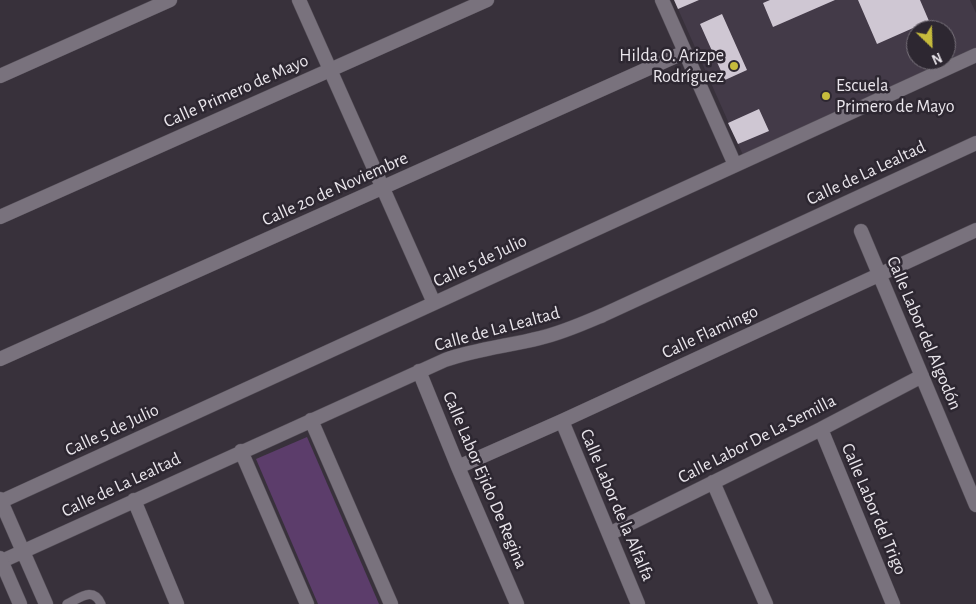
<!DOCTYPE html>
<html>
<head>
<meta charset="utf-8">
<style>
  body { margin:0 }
  #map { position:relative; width:976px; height:604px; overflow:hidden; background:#38313b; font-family:"Alegreya Sans",sans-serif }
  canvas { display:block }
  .north { position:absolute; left:906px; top:20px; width:50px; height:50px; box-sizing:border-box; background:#2d2731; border:1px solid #79737c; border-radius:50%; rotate:156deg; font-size:14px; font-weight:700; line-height:20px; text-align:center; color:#eae6ec }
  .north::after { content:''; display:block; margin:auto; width:18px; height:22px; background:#c6bb3c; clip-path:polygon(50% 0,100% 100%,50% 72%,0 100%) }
</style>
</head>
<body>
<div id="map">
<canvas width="976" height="604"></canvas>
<div class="north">N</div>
</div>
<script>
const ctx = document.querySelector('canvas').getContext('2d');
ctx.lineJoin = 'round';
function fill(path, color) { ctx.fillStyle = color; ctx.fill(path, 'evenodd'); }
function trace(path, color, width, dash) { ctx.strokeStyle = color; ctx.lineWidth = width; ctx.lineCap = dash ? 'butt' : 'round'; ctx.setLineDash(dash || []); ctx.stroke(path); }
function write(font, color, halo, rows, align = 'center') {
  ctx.font = font + ' "Alegreya Sans",sans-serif'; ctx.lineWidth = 5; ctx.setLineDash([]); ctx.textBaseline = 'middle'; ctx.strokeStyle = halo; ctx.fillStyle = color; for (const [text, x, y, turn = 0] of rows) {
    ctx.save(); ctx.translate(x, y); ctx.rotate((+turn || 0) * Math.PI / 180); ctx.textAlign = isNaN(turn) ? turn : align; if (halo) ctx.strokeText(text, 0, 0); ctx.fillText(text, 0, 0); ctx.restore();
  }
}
fill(new Path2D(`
  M674,0h296l6,13v37l-233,105zM916,30h30v30h-30z`), '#433a48');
fill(new Path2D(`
  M307,437l72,167h-61l-62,-145z`), '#5c3d6b');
fill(new Path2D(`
  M674,0h25l-21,9z
  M770,0h65l-62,27 -10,-24z
  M858,0h62l9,21 -52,23z
  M722,14l25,56 -22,10 -25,-56z
  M759,109l10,22 -31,13 -10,-21z`), '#cfc7d3');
const service = new Path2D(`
  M67,604c13,-6 26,-18 34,0`);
const minor = new Path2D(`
  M299,0l135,303
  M662,0l73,165
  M0,76l170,-76
  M0,217l487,-217
  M861,231l115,274
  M0,359l685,-307
  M419,371l39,96 59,137
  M311,420l80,184
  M562,421l76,183
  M821,429l72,175
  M241,451l66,153
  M458,467l104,-46 414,-191
  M713,482l53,122
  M0,499l46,105
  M134,500l43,104
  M0,502l976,-447
  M609,534l212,-105 101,-53
  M0,562l445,-202c31,-11 63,-14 95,-22 22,-5 42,-14 63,-23l373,-172`);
const tertiary = new Path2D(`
  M0,558l20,46`);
trace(service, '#544e57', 10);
trace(minor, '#544e57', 15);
trace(tertiary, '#544e57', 15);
trace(service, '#79727d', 9);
trace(minor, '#79727d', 14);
trace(tertiary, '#79727d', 14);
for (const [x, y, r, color] of [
  [734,66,5,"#c6bb3c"],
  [826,96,5,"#c6bb3c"]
]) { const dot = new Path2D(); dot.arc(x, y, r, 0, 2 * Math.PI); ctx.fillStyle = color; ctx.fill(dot); trace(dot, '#2d2731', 2); }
write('18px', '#eae6ec', '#2d2731', [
  ["Hilda O. Arizpe",724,56],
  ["Rodríguez",724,77],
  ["Escuela",836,86,"left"],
  ["Primero de Mayo",836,107,"left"]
], 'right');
write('18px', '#eae6ec', '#2d2731', [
  ["Calle Primero de Mayo",236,91,-24],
  ["Calle de La Lealtad",866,173,-25],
  ["Calle 20 de Noviembre",335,189,-24],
  ["Calle 5 de Julio",480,261,-25],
  ["Calle de La Lealtad",497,329,-15],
  ["Calle Flamingo",710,332,-25],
  ["Calle Labor del Algodón",924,333,67],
  ["Calle 5 de Julio",112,430,-25],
  ["Calle Labor De La Semilla",757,439,-27],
  ["Calle Labor Ejido De Regina",485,480,67],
  ["Calle de La Lealtad",121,485,-25],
  ["Calle Labor de la Alfalfa",617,505,67],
  ["Calle Labor del Trigo",874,509,67]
]);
</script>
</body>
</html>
